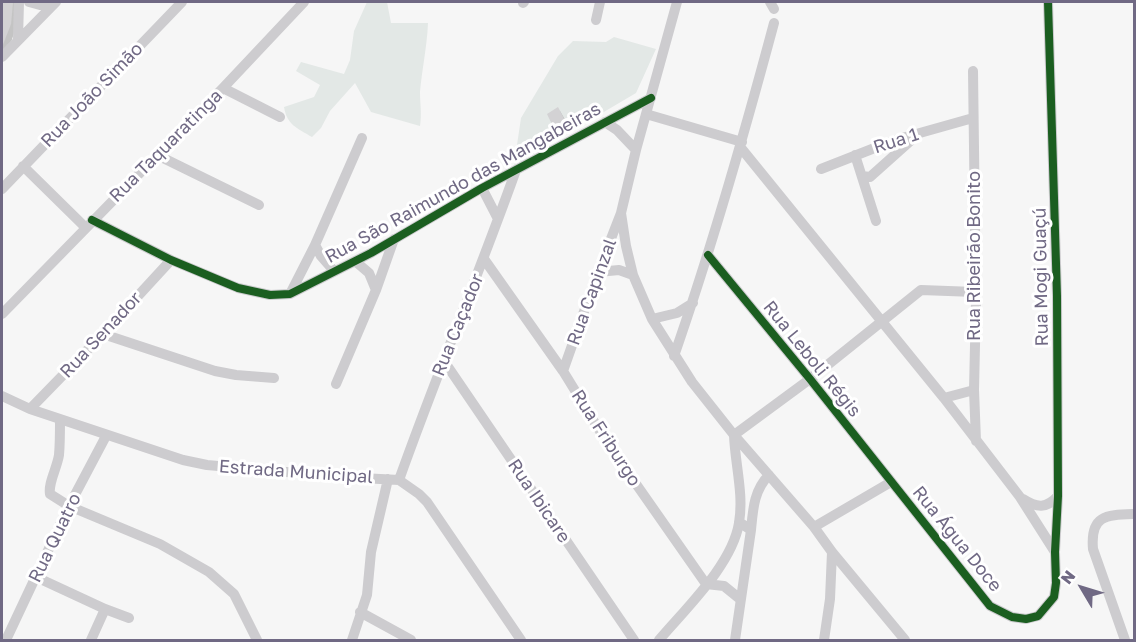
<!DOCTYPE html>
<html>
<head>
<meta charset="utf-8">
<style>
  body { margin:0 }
  #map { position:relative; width:1136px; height:642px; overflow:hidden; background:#f6f6f6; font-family:"Golos Text",sans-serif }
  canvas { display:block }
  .frame { position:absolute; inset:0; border:3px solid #706984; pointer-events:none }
  .north { position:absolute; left:1052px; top:558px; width:60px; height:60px; -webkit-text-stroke:4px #fff; paint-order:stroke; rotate:308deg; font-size:16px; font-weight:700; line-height:24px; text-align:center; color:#706984 }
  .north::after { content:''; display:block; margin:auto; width:21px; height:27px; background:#706984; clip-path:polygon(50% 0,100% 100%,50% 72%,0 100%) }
</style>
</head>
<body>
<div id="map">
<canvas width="1136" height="642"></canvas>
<div class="frame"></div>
<div class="north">N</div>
</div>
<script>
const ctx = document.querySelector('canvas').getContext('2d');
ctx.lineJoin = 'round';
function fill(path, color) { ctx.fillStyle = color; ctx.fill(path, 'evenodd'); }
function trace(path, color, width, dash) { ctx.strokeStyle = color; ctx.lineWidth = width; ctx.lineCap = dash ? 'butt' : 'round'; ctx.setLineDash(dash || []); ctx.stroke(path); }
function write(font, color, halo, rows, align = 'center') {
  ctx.font = font + ' "Golos Text",sans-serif'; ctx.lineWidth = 6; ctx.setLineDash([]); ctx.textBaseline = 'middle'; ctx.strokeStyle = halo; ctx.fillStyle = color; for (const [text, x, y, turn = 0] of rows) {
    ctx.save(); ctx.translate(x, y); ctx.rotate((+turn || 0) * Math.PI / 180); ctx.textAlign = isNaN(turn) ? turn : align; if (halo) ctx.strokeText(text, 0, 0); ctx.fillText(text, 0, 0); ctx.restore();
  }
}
fill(new Path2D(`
  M367,2h20l4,21h37c-1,24 -6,46 -8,69 0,12 2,22 0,34l-49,-14 -16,-29 -25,28 -9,17 -9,9c-15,-9 -25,-12 -28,-30l30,-10 6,-12 -24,-14 5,-9 43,12 6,-14 4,-29z
  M614,37l42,12 -20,44 -122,72 7,-47 37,-62 15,-15 33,1z`), '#e3e8e6');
fill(new Path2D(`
  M2,2h16l-3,28 -6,19 -7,9z
  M560,111l11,19 -10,6 -2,-2z`), '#0003');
fill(new Path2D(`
  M2,2h11l-2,22 -9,23z
  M558,107l11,21 -12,7 -10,-21z`), '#d3d2d4');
trace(new Path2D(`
  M29,2l11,3 14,-2
  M677,2l-41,148 -15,63 5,33 7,29 19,44 40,63 42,53 80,92 18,25 73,88
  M770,2l4,7
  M523,3l1,-1
  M596,20l4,-18
  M18,39l1,-37
  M2,57l54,-55
  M973,71l3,230 -2,89 2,51
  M223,88l57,29
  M646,114l96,28
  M605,122l12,8 19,20
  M741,148l203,250 76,99 35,55
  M157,155l102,50
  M855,155l21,66
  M23,166l62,61
  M821,169l74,-29 78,-22
  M862,176l8,1 47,-42
  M482,188l16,31
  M2,189l180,-187
  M92,220l79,40 67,28 32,7 20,-1 81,-41 111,-65 169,-90
  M315,245l6,11 13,15
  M708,255l102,124 180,227 22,11 14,2 12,-3 16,-19 2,-14 -1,-31 3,-56 -1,-200 -9,-294
  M484,259l79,112 43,70 100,143
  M355,261l14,12 7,17
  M598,272l21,-2 14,5
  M290,294l25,-49 47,-107
  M2,314l221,-226 81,-86
  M652,319l25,-6 16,-10
  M103,334l112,37 21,4 38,3
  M674,356c38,-109 70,-221 100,-333
  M444,361l190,279
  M563,371l35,-99 23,-59
  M336,384l40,-94 18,-51
  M2,396l28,13 153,51 24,5 136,12 56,3 20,14 8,8 94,138
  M944,398l30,-8
  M30,409l73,-75 68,-74
  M60,420c0,11 0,24 -1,35 -2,13 -11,28 -9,39l19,12 91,38 49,28 25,22 23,46
  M734,435l76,-56 111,-89 54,2
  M399,480c37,-104 80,-206 117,-310
  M1023,499c14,9 23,10 35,-3
  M814,527l77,-45
  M751,530c2,-21 3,-40 18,-55
  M36,577l69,32 24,9
  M706,584l18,2 16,13
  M360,612l51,28
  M6,640l63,-134 37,-70
  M91,640l14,-31
  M352,640l15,-45 4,-43 17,-73
  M659,640c27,-32 73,-75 80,-117 5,-29 -4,-59 -5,-88
  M735,640l16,-110 -12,-8
  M824,640l6,-41 2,-47
  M1125,640l-32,-91c-3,-34 13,-34 41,-35`), '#cdcccf', 10);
trace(new Path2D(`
  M92,220l79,40 67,28 32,7 20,-1 81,-41 111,-65 169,-90
  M708,255l102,124 180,227 22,11 14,2 12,-3 16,-19 2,-14 -1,-31 3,-56 -1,-200 -9,-294`), '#1b5e20', 8);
write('18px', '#706984', '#fff', [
  ["Rua João Simão",92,95,-46],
  ["Rua 1",896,141,-18],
  ["Rua Taquaratinga",166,146,-45],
  ["Rua São Raimundo das Mangabeiras",463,183,-29],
  ["Rua Ribeirão Bonito",974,256,-90],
  ["Rua Mogi Guaçú",1041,277,-91],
  ["Rua Capinzal",592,292,-70],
  ["Rua Caçador",458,325,-68],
  ["Rua Senador",101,335,-47],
  ["Rua Leboli Régis",812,359,51],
  ["Rua Friburgo",606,438,57],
  ["Estrada Municipal",296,472,4],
  ["Rua Ibicare",539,501,56],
  ["Rua Quatro",55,538,-64],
  ["Rua Água Doce",957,539,51]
]);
</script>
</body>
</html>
